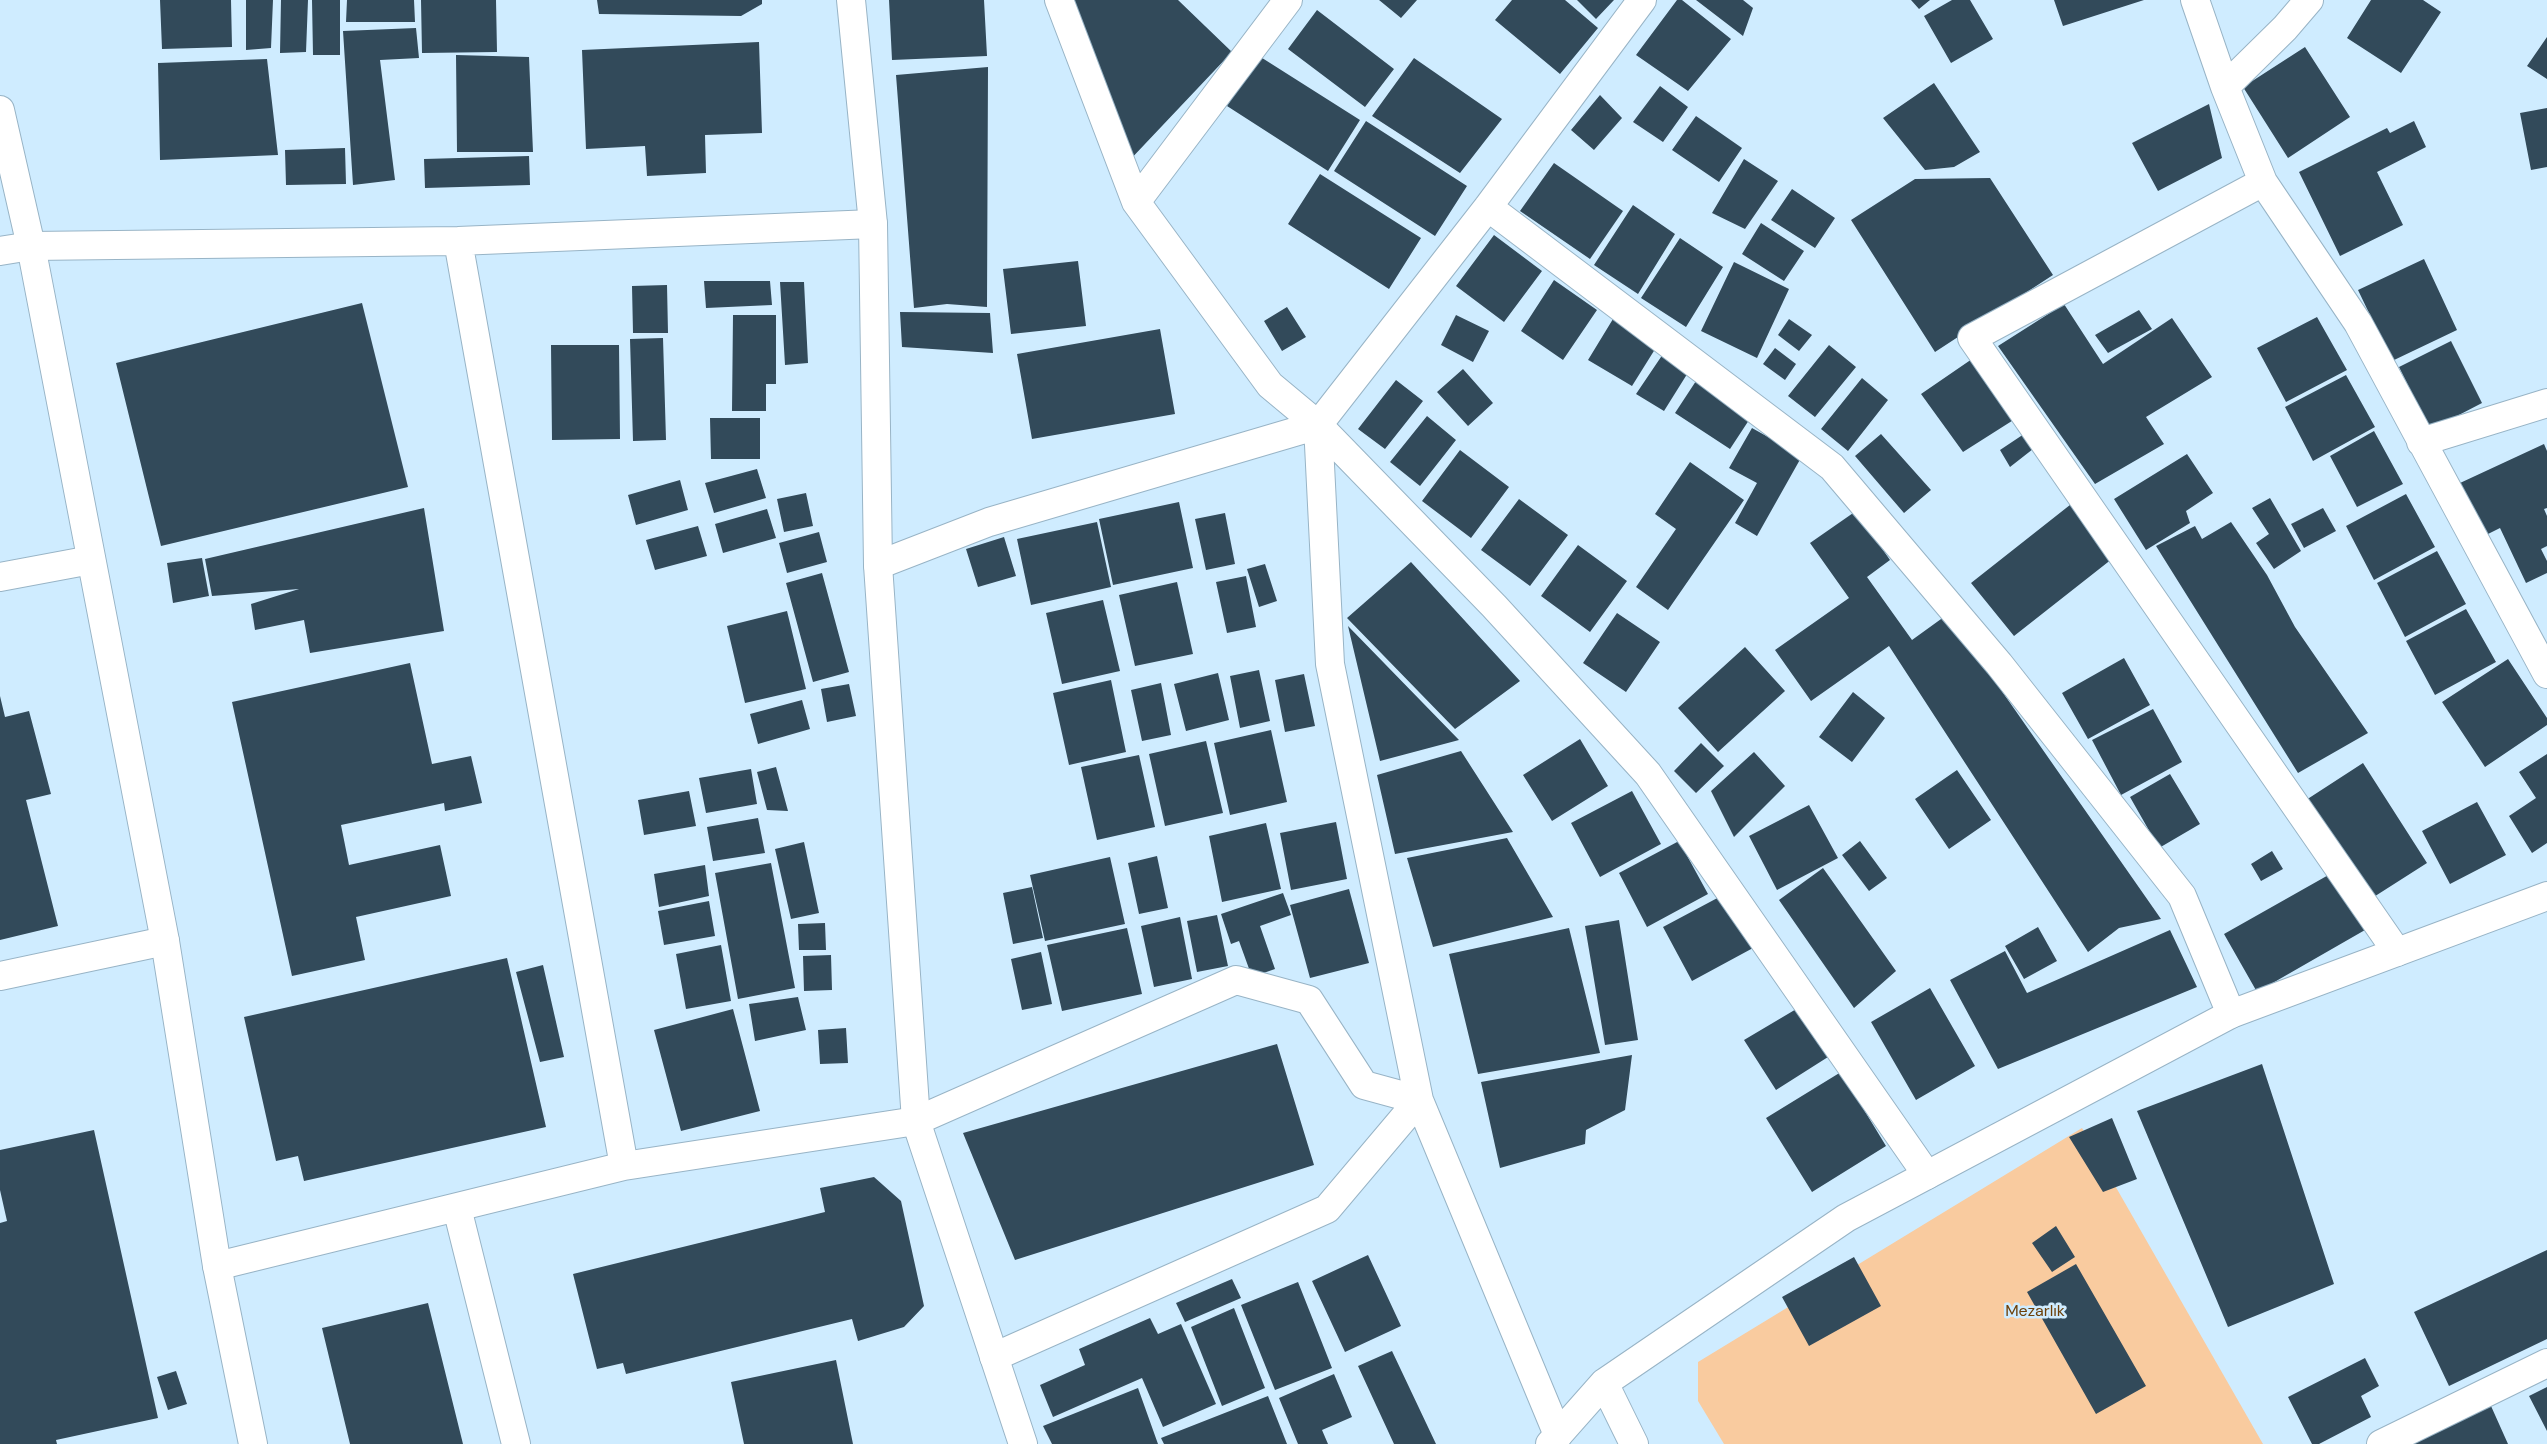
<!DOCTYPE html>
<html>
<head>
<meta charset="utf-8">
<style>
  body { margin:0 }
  canvas { display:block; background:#cfecff }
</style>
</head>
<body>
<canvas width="2547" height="1444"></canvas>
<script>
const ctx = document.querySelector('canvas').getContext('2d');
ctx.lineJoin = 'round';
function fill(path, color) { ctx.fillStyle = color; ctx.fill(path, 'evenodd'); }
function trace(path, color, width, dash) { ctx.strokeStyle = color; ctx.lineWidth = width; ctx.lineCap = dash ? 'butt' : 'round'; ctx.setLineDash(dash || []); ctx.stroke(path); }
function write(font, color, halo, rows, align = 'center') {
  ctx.font = font + ' "DM Sans",sans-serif'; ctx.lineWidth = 5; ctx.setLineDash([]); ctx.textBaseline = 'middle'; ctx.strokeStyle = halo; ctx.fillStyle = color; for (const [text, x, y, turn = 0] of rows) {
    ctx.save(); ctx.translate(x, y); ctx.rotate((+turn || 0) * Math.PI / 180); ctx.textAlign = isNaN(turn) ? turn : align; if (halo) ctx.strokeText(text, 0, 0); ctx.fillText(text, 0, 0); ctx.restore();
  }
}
fill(new Path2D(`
  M2082,1128l181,316h-539l-26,-43v-39z`), '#f9cb9f');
fill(new Path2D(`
  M160,0h71l1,47 -70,2z
  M246,0h27l-2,48 -25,2z
  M281,0h27l-2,52 -26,1z
  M312,0h28v55h-27z
  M347,0h67l1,22h-69z
  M421,0h75l1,52 -75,1z
  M597,0h165v4l-21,12 -142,-2z
  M889,0h95l3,56 -95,4z
  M1072,0h106l54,52 -105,111z
  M1379,0h38l-16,18z
  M1512,0h53l33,28 -38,46 -65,-54z
  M1577,0h37l-18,19z
  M1677,0h5l49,39 -43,52 -52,-36z
  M1696,0h47l10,8 -10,28z
  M1911,0h19l-11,9z
  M1952,0h18l23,39 -42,24 -27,-47z
  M2054,0h90l-81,26z
  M2371,0h52l18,12 -40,61 -54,-35z
  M1317,10l77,59 -29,38 -77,-58z
  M416,28l3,30 -39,2 15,120 -42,5 -10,-154z
  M2547,37v42l-20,-13z
  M759,42l3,91 -57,2 1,38 -59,3 -2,-30 -59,3 -4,-99z
  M2305,47l45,70 -62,41 -45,-71z
  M456,55l73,2 4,95h-76z
  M1259,56l101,64 -32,51 -101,-65z
  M1414,58l88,61 -42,54 -88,-57z
  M267,59l11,96 -118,5 -2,-97z
  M988,67l-1,240 -40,-3 -33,4 -18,-233z
  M1934,83l46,69 -26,15 -29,3 -42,-52z
  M1660,86l28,21 -25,35 -30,-20z
  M1600,95l22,23 -28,32 -23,-20z
  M2209,104l13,54 -64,33 -26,-48z
  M2547,108v59l-16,3 -11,-57z
  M1696,116l46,32 -23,34 -47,-32z
  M1366,121l101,65 -32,50 -101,-65z
  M2414,121l12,26 -49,25 26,53 -63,31 -41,-84 88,-44 3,5z
  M345,148l1,36 -60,1 -1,-35z
  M529,156l1,29 -105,3 -1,-29z
  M1744,159l34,22 -33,48 -33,-16z
  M1554,163l69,48 -33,48 -70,-48z
  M1320,174l101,64 -32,51 -101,-65z
  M1990,178l63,97 -118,77 -84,-132 64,-41z
  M1792,189l43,29 -20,30 -44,-28z
  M1633,205l42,29 -37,60 -44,-29z
  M1761,223l43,28 -20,30 -42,-27z
  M1494,235l48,36 -38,51 -48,-36z
  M1680,238l43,29 -37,60 -45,-29z
  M2424,259l33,71 -65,31 -34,-71z
  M1078,261l8,65 -75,8 -8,-65z
  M1734,262l55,27 -32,69 -56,-27z
  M1554,280l43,30 -34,50 -42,-29z
  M704,281h66l2,24 -66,3z
  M780,282h24l4,81 -23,2z
  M667,285l1,48h-35l-1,-47z
  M362,303l46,184 -247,59 -45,-183z
  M2064,304l39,60 69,-46 40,59 -66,40 18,27 -69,40 -97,-138z
  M1287,307l19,30 -24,14 -18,-30z
  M2139,310l13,19 -44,24 -13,-18z
  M900,312l90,1 3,40 -91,-6z
  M733,315h43v69h-10v27h-34z
  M1456,315l33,16 -16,31 -32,-17z
  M2317,317l30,53 -61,32 -29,-54z
  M1613,319l44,27 -25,40 -44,-26z
  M1789,319l23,16 -13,16 -21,-16z
  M1160,329l15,85 -143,25 -15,-85z
  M663,338l3,102 -33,1 -3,-102z
  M2451,341l31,62 -52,27 -31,-63z
  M551,345h68l1,94 -68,1z
  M1829,345l27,22 -41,50 -27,-21z
  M1775,348l21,16 -11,16 -22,-16z
  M1663,354l26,17 -25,40 -28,-17z
  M1972,359l43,60 -52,33 -42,-58z
  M1463,369l30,34 -25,23 -31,-34z
  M2346,375l29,52 -62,34 -28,-54z
  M1862,378l26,22 -40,51 -27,-22z
  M1396,380l27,21 -38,48 -27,-20z
  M1696,381l55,36 -21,32 -55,-36z
  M1427,416l29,24 -36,46 -30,-24z
  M710,418h50v41h-49z
  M1752,428l50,28 -45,80 -22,-13 22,-40 -28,-15z
  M2374,431l29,53 -46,23 -27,-51z
  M1881,434l50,56 -27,23 -49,-57z
  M2024,434l9,15 -23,18 -10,-17z
  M2544,444l3,7v57l-3,1 3,7v30l-6,3 6,12v12l-21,10 -26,-55 -16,8 -24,-53z
  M1460,450l49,37 -38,51 -49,-37z
  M2187,454l26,39 -27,18 4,12 -44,27 -32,-51z
  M1690,462l54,38 -76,110 -32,-23 40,-58 -21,-15z
  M757,469l9,29 -52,15 -9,-30z
  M680,480l8,30 -52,15 -8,-30z
  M806,493l7,33 -29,6 -7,-33z
  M2406,494l29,53 -61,33 -28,-54z
  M2270,498l31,53 -27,18 -18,-26 13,-9 -17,-26z
  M1519,499l49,36 -38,51 -49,-36z
  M2075,501l42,54 -103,81 -43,-53z
  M1179,502l14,66 -80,17 -14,-66z
  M424,508l20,123 -134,22 -6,-33 -49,10 -4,-26 48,-15 -87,7 -7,-37z
  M2323,508l13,23 -32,17 -13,-24z
  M767,509l9,29 -53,15 -8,-29z
  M1856,511l34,49 -23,17 45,63 36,-26 213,305 -42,9 -31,24 -199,-306 -78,55 -36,-51 74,-52 -39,-55z
  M1225,513l10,51 -29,6 -11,-51z
  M1097,522l14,65 -80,18 -14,-66z
  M2231,522l36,53 28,52 73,106 -70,40 -142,-227 39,-20 7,13z
  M698,526l9,30 -52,14 -9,-30z
  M819,532l8,30 -40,11 -8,-30z
  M1004,537l12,39 -38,11 -12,-38z
  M1578,545l49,36 -37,51 -49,-36z
  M2437,551l29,53 -61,33 -28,-54z
  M202,558l7,38 -36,7 -6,-40z
  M1411,562l109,119 -65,48 -108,-111z
  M1265,564l12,37 -18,6 -12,-38z
  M822,573l27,99 -36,10 -27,-99z
  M1246,576l10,51 -29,6 -11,-51z
  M1177,582l16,72 -58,12 -16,-71z
  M1103,600l17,71 -58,13 -16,-71z
  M2466,609l30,53 -61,33 -29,-54z
  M787,611l19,78 -61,14 -18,-77z
  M1617,613l43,29 -34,50 -43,-29z
  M1348,626l111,114 -79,21z
  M1745,647l40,44 -67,61 -40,-44z
  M2124,658l26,47 -62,34 -26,-46z
  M2508,659l39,59v7l-62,42 -43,-65z
  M410,663l22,101 39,-8 11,47 -37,8 -1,-8 -103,22 8,40 91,-20 11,51 -95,21 9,43 -73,16 -60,-274z
  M1259,670l11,51 -30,7 -10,-52z
  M1218,673l11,47 -43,11 -12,-47z
  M1304,674l11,52 -30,6 -10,-52z
  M1111,680l15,72 -57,13 -16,-72z
  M1161,683l10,52 -29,6 -11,-51z
  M849,684l7,32 -29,6 -6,-33z
  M1853,692l32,26 -33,44 -33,-25z
  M0,696l5,21 24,-6 22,83 -25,6 32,126 -58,14z
  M802,700l8,29 -52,15 -8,-30z
  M2153,709l29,53 -61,33 -29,-55z
  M1271,730l16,72 -57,13 -16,-72z
  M1580,739l28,47 -56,35 -29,-46z
  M1206,741l17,72 -58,13 -16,-72z
  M1701,743l23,23 -28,27 -22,-22z
  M1461,751l52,81 -118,22 -18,-79z
  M1754,752l31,34 -51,51 -23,-46z
  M2547,754v89l-15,10 -23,-37 27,-18 -17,-26z
  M1139,755l16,72 -58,13 -16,-73z
  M2363,763l64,100 -58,37 -63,-100z
  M776,767l12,44 -21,-1 -10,-38z
  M751,769l6,35 -51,9 -7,-35z
  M1957,770l34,50 -42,29 -34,-50z
  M2170,774l30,50 -41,24 -29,-51z
  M689,791l7,35 -52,9 -6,-35z
  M1632,791l29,53 -61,33 -29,-54z
  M2477,802l29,53 -56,29 -28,-53z
  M1809,805l29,53 -61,32 -28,-54z
  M758,818l7,35 -52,8 -6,-34z
  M1336,822l11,57 -56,11 -11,-57z
  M1266,823l15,66 -59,13 -13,-66z
  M1507,838l46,79 -120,30 -26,-89z
  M1679,841l29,53 -61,33 -28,-54z
  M1860,841l27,37 -18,13 -27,-36z
  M804,842l15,71 -28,6 -16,-70z
  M2272,851l11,18 -22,12 -10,-17z
  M1157,856l11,52 -29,6 -11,-51z
  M1110,857l15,67 -80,17 -15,-66z
  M771,863l24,125 -57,11 -23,-126z
  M705,865l4,31 -50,11 -5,-33z
  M1823,868l73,103 -42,37 -75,-108z
  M2332,873l33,57 -108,62 -33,-58z
  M1032,887l11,51 -30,6 -10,-51z
  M1349,889l20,74 -59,15 -20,-73z
  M1283,893l8,22 -31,11 15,43 -23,8 -13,-36 -8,3 -10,-30z
  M1723,895l30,53 -61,33 -29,-54z
  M709,901l6,35 -51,9 -6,-34z
  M1217,915l11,51 -31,6 -10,-51z
  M1180,917l12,62 -38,8 -13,-61z
  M1619,920l19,120 -33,5 -20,-119z
  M825,923l1,27h-27l-1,-26z
  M2038,927l19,34 -33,18 -19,-33z
  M1127,928l15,66 -80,17 -15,-66z
  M1569,928l31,125 -122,21 -29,-120z
  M2170,930l27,57 -199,82 -48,-89 55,-29 22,42z
  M721,945l10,56 -45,8 -10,-55z
  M1041,952l11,52 -30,6 -11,-51z
  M831,955l1,35 -28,1 -1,-35z
  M507,958l39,169 -242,54 -6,-25 -22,5 -32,-144z
  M543,965l21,92 -24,5 -24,-90z
  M1930,988l45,78 -59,34 -45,-78z
  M798,997l8,33 -51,11 -6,-37z
  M1798,1008l30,49 -52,33 -32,-50z
  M733,1009l27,102 -79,20 -27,-101z
  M846,1028l2,35 -28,1 -2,-34z
  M1277,1044l37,121 -299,95 -52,-127z
  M1632,1055l-7,55 -39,20 -1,14 -85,24 -19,-86z
  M2262,1064l72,220 -106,43 -91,-216z
  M1841,1072l45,74 -74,46 -46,-74z
  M2112,1118l25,61 -34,13 -34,-55z
  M94,1130l64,288 -102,22 1,4h-57v-221l7,-2 -7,-31v-40z
  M874,1177l27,24 23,105 -20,21 -46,14 -6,-22 -226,55 -3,-11 -26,6 -24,-95 252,-62 -5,-24z
  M2056,1226l19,31 -23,15 -20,-29z
  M2547,1250v89l-98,47 -35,-74z
  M1368,1255l33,71 -56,26 -33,-71z
  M1854,1257l27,49 -72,40 -27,-49z
  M2076,1264l70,122 -50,28 -69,-122z
  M1232,1279l9,19 -56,24 -9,-19z
  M1298,1282l34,86 -57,22 -34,-85z
  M428,1303l35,141h-113l-28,-116z
  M1234,1308l31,80 -43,18 -31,-79z
  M1150,1318l8,16 23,-10 35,80 -53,23 -21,-49 -89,39 -13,-32 45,-20 -6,-16z
  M1392,1351l44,93h-42l-36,-78z
  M2365,1358l14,28 -18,10 10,21 -52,27h-7l-24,-47z
  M836,1360l17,84h-109l-13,-62z
  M176,1371l11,33 -19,6 -11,-33z
  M1334,1374l18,43 -30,13 6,14h-30l-19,-46z
  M2547,1387v44l-18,-35z
  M1138,1388l20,56h-106l-9,-18z
  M1268,1396l19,48h-123l-3,-6z
  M2491,1406l17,38h-104z`), '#324a5a');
const street = new Path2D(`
  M2195,0l30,87 38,95 95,141 189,351
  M2225,87l60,-59 24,-28
  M2263,182l-291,156 425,614
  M1136,202l152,-202
  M1488,207l344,260 167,197 183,232 49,118
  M458,241l166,925
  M0,251l31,-5 427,-5 415,-17
  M1318,425l176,181 154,168 279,401
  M2421,442l126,-39
  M878,565l111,-43 329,-97 170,-218 154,-207
  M0,577l91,-17
  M0,976l165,-35
  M457,1208l59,236
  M217,1266l407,-100 292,-45 320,-141 73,20 55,85 55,15 -89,-436 -12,-239 -48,-40 -134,-183 -77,-202
  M994,1357l333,-148 92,-109 139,335
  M2381,1444l166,-81`);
const secondary = new Path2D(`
  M851,0l22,224 5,341 38,556 107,323
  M0,110l31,136 134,695 52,325 36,178
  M1550,1444l54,-61
  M1634,1444l-30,-61 242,-165 385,-204 316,-118`);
trace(street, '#98b4c6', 30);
trace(secondary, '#98b4c6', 30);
trace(street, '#fff', 28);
trace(secondary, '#fff', 28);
write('16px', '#6d4009', '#cfecff', [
  ["Mezarlık",2035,1312]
]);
</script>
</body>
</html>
